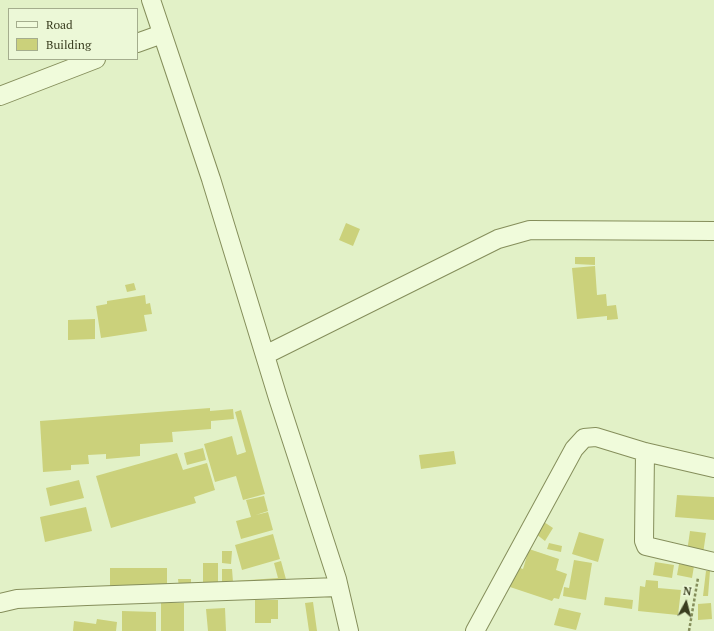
<!DOCTYPE html>
<html>
<head>
<meta charset="utf-8">
<style>
  body { margin:0 }
  #map { position:relative; width:714px; height:631px; overflow:hidden; background:#e2f1c7; font-family:"PT Serif",serif }
  canvas { display:block }
  .legend { position:absolute; left:8px; top:8px; width:130px; height:52px; box-sizing:border-box; background:#ecf8d7; border:1px solid #a4ad8d; margin:0; padding:5px 7px; list-style:none; font-size:12px; color:#393d1f }
  .legend li { display:flex; align-items:center; gap:8px; height:20px }
  .legend b { width:20px; border:1px solid #a4ad8d }
  .north { position:absolute; left:666px; top:583px; width:40px; height:40px; -webkit-text-stroke:3px #ecf8d7; paint-order:stroke; rotate:7deg; font-size:11px; font-weight:700; line-height:16px; text-align:center; color:#393d1f }
  .north::after { content:''; display:block; margin:auto; width:14px; height:18px; background:#393d1f; clip-path:polygon(50% 0,100% 100%,50% 72%,0 100%) }
</style>
</head>
<body>
<div id="map">
<canvas width="714" height="631"></canvas>
<ul class="legend">
<li><b style="height:5px;background:#f0fbdb"></b>Road</li>
<li><b style="height:11px;background:#cbd17b"></b>Building</li>
</ul>
<div class="north">N</div>
</div>
<script>
const ctx = document.querySelector('canvas').getContext('2d');
ctx.lineJoin = 'round';
function fill(path, color) { ctx.fillStyle = color; ctx.fill(path, 'evenodd'); }
function trace(path, color, width, dash) { ctx.strokeStyle = color; ctx.lineWidth = width; ctx.lineCap = dash ? 'butt' : 'round'; ctx.setLineDash(dash || []); ctx.stroke(path); }
fill(new Path2D(`
  M346,223l14,6 -7,17 -14,-6z
  M575,257h20v8l-20,-1z
  M595,266l2,29 9,-1 1,12 9,-1 2,14 -11,1v-4l-30,3 -5,-51z
  M134,283l2,7 -9,2 -2,-7z
  M145,295l1,9 4,-1 2,11 -8,1 3,16 -46,7 -5,-32 11,-2v-3z
  M95,319v20l-27,1v-20z
  M210,408v3l23,-2 1,10 -23,2v8l-39,3 1,10 -33,2v12l-34,3v-5l-18,1 1,9 -18,1v5l-28,2 -3,-51z
  M241,410l24,84 -22,6 -7,-24 -21,6 -11,-38 28,-8 5,19 9,-3 -11,-40z
  M203,448l3,12 -19,5 -3,-12z
  M454,451l2,13 -35,5 -2,-14z
  M177,453l6,17 24,-7 8,27 -21,7 2,6 -85,25 -15,-52z
  M79,480l5,18 -34,8 -4,-18z
  M677,495l37,2v23l-39,-3z
  M264,496l4,15 -12,4 12,-3 5,18 -32,9 -5,-18 15,-4 -5,-17z
  M86,507l6,24 -47,11 -5,-25z
  M544,522l9,6 -8,13 -9,-7z
  M690,531l16,2 -3,21 -16,-2z
  M579,532l25,7 -6,23 -26,-8z
  M273,534l7,25 -38,11 -7,-25z
  M549,543l13,3 -1,6 -14,-3z
  M529,549l30,10 -3,11 11,4 -8,25 -5,-1 -2,3 -42,-14 7,-20 6,2z
  M222,551h10l-1,13 -9,-1z
  M574,560l18,3 -6,37 -23,-4 1,-9 5,1z
  M281,561l6,22 -52,3v-5l43,-3 -4,-15z
  M655,562l19,3 -2,13 -19,-3z
  M203,563h15v22h-15z
  M679,564l15,2 -2,12 -15,-3z
  M110,568h57v20h-57z
  M222,569h10l1,13h-11z
  M706,571h4l-2,25h-5z
  M178,579h13v9h-12z
  M646,580l12,1v7l23,2 -3,25 -40,-4 2,-25 5,1z
  M605,597l28,3 -1,9 -28,-4z
  M255,600h23v19h-7v4h-16z
  M313,602l4,29h-8l-4,-28z
  M161,603h23v28h-23z
  M711,603l1,16 -14,1v-16z
  M225,608l1,23h-18l-2,-22z
  M559,608l22,5 -5,17 -22,-5z
  M122,611l34,1v19h-34z
  M97,619l20,3 -1,9h-43l1,-10 22,3z`), '#cbd17b');
const minor = new Path2D(`
  M151,0l60,179 67,219 59,181 12,52
  M137,43l25,-9
  M0,96l96,-37
  M265,355l233,-116 32,-9 184,1
  M645,452l-1,89 2,5 68,16
  M0,603l17,-4 70,-3 251,-9
  M475,631l99,-182 10,-11 12,-1 49,15 69,16`);
trace(minor, '#858e5b', 20);
trace(new Path2D(`
  M689,631l9,-53`), '#858e5b', 2.5, [3, 2]);
trace(minor, '#f0fbdb', 18);
</script>
</body>
</html>
